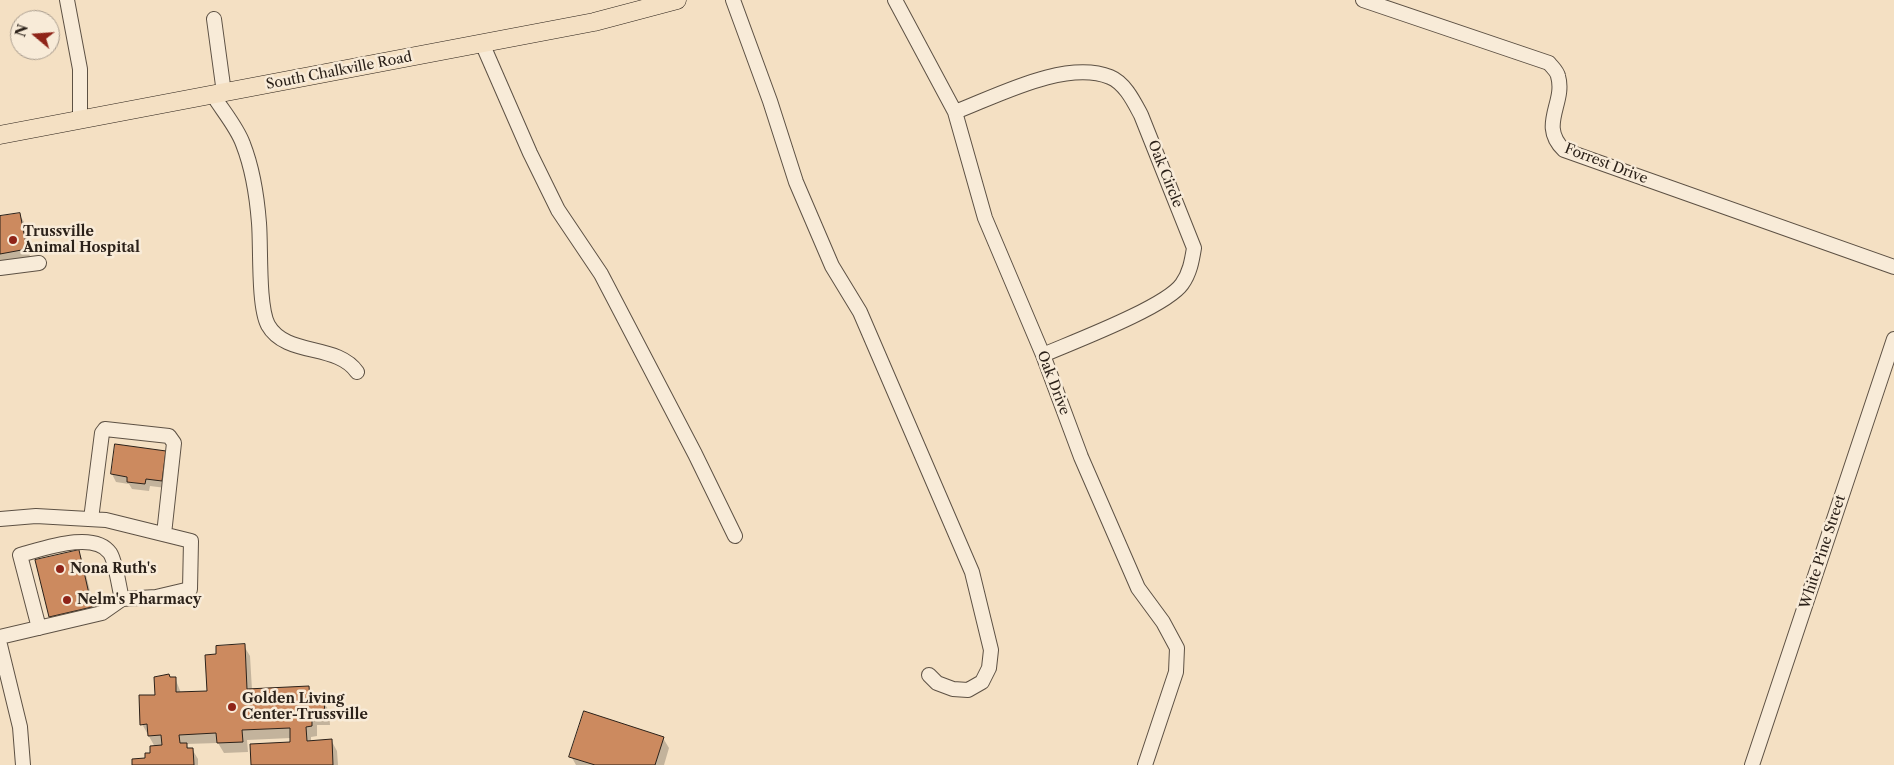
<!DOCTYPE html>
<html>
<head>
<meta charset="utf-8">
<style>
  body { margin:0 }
  #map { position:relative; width:1894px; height:765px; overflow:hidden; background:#f4e0c3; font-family:"Libre Caslon Text",serif }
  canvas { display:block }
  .north { position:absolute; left:10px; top:10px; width:50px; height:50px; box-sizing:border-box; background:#f8ebd8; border:1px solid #a69a8c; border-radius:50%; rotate:288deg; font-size:14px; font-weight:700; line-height:20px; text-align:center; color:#2b2119 }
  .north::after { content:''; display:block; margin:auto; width:18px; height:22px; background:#8f2418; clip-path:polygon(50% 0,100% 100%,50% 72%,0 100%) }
</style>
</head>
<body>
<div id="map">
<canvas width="1894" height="765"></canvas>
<div class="north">N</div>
</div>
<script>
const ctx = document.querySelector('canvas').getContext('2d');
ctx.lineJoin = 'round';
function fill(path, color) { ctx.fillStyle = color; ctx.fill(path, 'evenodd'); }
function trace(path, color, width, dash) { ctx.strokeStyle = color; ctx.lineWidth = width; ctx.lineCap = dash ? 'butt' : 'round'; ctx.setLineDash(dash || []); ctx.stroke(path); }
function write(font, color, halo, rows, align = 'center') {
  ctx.font = font + ' "Libre Caslon Text",serif'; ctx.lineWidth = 5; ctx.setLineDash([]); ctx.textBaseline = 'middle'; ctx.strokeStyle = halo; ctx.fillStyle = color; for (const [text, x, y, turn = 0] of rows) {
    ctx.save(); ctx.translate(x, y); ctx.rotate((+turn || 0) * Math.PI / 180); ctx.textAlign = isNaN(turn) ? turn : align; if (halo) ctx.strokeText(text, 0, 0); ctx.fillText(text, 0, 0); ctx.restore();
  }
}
fill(new Path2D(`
  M19,214l5,8 6,35 -30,5v-44z
  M165,452l5,8 -4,28 -16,-2 -1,5 -17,-2 -3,-5 -13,-2 -4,-8z
  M78,552l4,7 14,56 -42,9 -4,-7 -13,-56z
  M244,646l6,10 2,34 56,-2 6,13h9l6,10 1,14h-13v11l-6,1v5l20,-2 6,11 1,14h-86l40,-22 -1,-5 -44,2 1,12 -24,1 -6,-10 -32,1 3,5h3l6,10v6h-65l13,-6 9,-12 -13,-23 15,-28 18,-18 6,15 27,-1 9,-37z
  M663,738l6,10 -5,17h-88l-5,-9z`), '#0003');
const building = new Path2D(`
  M20,213l7,36 -27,5v-38z
  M115,444l51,7 -4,30 -16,-2 -1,5 -18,-2v-5l-16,-3z
  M79,550l13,57 -43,10 -14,-57z
  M245,644l2,45 62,-3 1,14h14l1,15h-13v11l-6,1 1,14 25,-2 1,26h-82l-1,-21 40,-2v-14l-48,2 1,12 -26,1 -1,-10 -37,2 1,8h7v5h6l1,17h-62v-6l13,-1v-5h5v-7l12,-1 -1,-10 -13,1 -1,-12 -7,1 -1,-30h16l-1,-18 15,-3 1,3h6v15l31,-1 -2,-36 11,-1v-8z
  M584,711l80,26 -9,28h-60l-26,-8z`);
fill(building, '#cc8a5f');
trace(building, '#2b2119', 1);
const minor = new Path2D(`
  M67,0l13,69v50
  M733,0l37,101 26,81 36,84 28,46 112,260 19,78 -2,18 -7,14 -14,8 -15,-1 -16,-6 -8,-8
  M895,0l60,112 30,106 58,137 38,102 57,131 25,34 14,26 -1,24 -31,93
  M1363,0l186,63c3,4 8,8 9,13 8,27 -20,49 6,74l330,117
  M214,19l10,74
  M482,43l48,110 28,57 43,64 94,180 40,82
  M213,95c9,15 24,32 30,49 9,23 14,53 16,79 2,24 -1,83 9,102 18,32 69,18 89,47
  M955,112c42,-16 111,-53 155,-35 15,6 24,25 31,38l53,133c-2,12 -4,25 -12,36 -16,23 -109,58 -139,71
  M0,268l39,-5
  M0,519l36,-3 70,4 85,21 -1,48 -34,8 -34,2c-3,-11 -6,-37 -12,-46 -16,-23 -67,-4 -90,2l19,73
  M91,519l11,-86 3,-4 64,7 5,7 -10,91
  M0,637l102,-24 20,-14
  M0,645l20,82 3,38
  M1752,765l142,-426`);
const major = new Path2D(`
  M0,135l594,-113 83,-22`);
trace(minor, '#5d5144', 16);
trace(major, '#2b2119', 19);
trace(minor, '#f8ebd8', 14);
trace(major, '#f4e0c3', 18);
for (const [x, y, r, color] of [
  [13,240,5,"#8f2418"],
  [60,569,5,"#8f2418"],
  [67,600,5,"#8f2418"],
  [232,707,5,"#8f2418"]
]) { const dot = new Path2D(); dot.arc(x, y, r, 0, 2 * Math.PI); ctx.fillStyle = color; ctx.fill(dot); trace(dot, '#f8ebd8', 2); }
write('14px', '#2b2119', '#f8ebd8', [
  ["South Chalkville Road",339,71,-11],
  ["Forrest Drive",1606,164,21],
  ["Oak Circle",1165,174,68],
  ["Oak Drive",1053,383,69],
  ["White Pine Street",1823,552,-72]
]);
write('bold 14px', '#2b2119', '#f8ebd8', [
  ["Trussville",23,232],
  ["Animal Hospital",23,248],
  ["Nona Ruth's",70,569],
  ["Nelm's Pharmacy",77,600],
  ["Golden Living",242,699],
  ["Center-Trussville",242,715]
], 'left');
</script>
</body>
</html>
